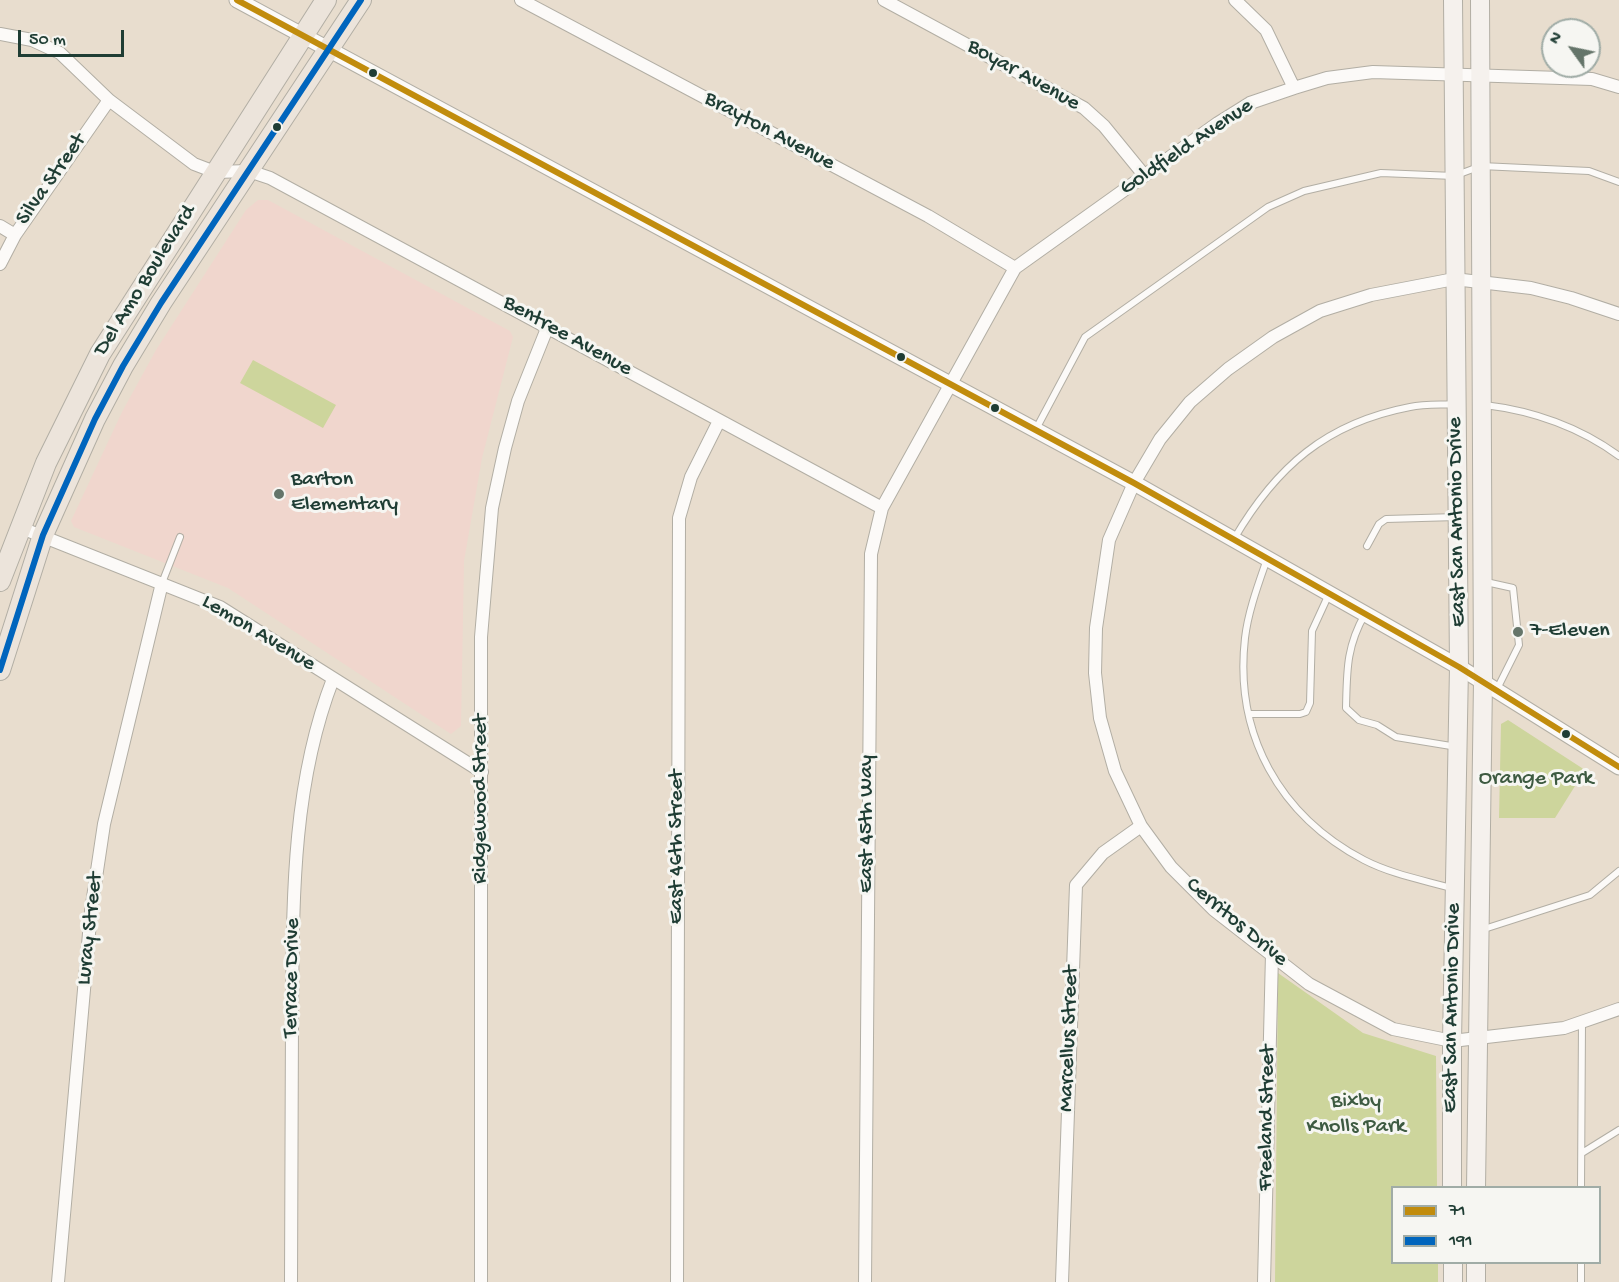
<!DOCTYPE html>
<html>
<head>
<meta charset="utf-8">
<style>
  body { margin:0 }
  #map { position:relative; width:1619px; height:1282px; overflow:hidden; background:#e8ddce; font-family:"Gochi Hand",sans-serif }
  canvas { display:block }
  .legend { position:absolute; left:1391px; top:1186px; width:210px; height:78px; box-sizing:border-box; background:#f6f6f2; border:2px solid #a0aca6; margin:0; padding:8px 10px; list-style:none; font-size:18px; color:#1f3d34 }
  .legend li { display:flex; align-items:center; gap:12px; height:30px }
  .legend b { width:30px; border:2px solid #a0aca6 }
  .north { position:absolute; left:1541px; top:18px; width:60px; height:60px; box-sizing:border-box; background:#f6f6f2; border:2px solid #a0aca6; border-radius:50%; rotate:303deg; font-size:16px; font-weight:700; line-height:24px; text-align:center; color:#1f3d34 }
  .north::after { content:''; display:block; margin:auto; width:21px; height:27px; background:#65756a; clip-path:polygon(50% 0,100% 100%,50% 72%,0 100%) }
  .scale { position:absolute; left:18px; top:30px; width:106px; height:27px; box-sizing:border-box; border:3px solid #1f3d34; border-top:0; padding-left:8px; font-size:18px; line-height:21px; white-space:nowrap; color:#1f3d34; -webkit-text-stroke:4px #f6f6f2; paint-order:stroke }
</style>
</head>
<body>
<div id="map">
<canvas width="1619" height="1282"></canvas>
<ul class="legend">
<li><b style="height:8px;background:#c18c0d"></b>71</li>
<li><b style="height:8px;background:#0065bd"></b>191</li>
</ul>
<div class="north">N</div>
<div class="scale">50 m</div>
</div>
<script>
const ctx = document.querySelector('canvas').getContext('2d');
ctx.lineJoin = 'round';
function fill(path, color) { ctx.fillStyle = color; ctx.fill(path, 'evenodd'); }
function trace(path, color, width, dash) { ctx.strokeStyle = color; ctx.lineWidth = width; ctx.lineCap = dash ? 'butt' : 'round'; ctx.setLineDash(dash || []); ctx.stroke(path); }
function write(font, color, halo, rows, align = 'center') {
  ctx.font = font + ' "Gochi Hand",sans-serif'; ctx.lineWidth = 6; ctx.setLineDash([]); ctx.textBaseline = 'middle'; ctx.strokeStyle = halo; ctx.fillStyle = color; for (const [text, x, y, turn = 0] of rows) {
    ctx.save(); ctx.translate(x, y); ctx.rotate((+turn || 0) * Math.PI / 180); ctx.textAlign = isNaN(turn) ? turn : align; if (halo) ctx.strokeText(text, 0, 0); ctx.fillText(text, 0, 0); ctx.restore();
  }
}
fill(new Path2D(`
  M258,200h10l242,131 3,6 -31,121 -18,103 -3,165 -10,8 -223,-146 -154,-61 -3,-6 51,-109 34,-62 90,-140z`), '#f0d6cd');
fill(new Path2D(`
  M253,360l83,45 -13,23 -83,-45z
  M1508,720l77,50 -30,48h-56l2,-94z
  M1278,973l85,60 73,23 1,131 -45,1v74l46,1v19h-163z`), '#cdd59c');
const service = new Path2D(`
  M1485,405c49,6 93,21 134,51
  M1036,429l49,-92 183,-130 36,-16 77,-18 73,3 27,-10 108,5 30,11
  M1234,539c42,-72 92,-116 176,-132 15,-3 31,-2 46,-3
  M1367,546l12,-22 7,-5 71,-2
  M1267,559c-9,26 -19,53 -22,79 -11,97 35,178 119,222 27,14 59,20 87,28
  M1486,582l27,6 6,57 -22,44
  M162,583l18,-46
  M1365,614c-19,33 -18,58 -19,94l13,12 18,5 19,12 61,10
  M1249,714h51l6,-2 4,-9 2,-72 17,-37
  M1481,930l109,-35 29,-24
  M1582,1153l37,-23
  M1581,1188l1,-166
  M1581,1282v-20`);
const minor = new Path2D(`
  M521,0l407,216 87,52
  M884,0l200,108 20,18 40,49
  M1235,0l31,30 28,58
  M0,34l32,6 28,13 49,47 85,64 21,8 34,-1 21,7 612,330
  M0,226l15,9
  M0,264l15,-29 94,-135
  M1619,314l-48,-16 -40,-10 -77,-9 -83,16 -51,16 -47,26 -45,32 -38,33 -30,37 -26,44 -25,57 -13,88 -1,45 5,45 15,53 26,55 30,41 43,43 95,74 84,45 59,12 112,-13 55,-19
  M19,527l201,80 262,165
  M58,1282l33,-371 13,-87 58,-241
  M291,1282c0,-88 1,-175 1,-263 1,-114 -1,-232 41,-340
  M481,1282v-645l11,-129 13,-60 13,-47 30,-75
  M677,1282l2,-764 12,-41 28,-56
  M865,1282l6,-728 11,-46 133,-240 203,-145 32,-20 44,-15 33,-10 46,-6 219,7 27,8
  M1062,1282l14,-397 27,-32 38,-27
  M1264,1282l8,-328`);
const tertiary = new Path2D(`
  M237,0l897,483 325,184 160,100`);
const secondary = new Path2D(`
  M1452,1188v-147l7,-374 -6,-667
  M1476,1188l7,-507 -3,-681
  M1453,1262v20
  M1476,1282v-20`);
const primary = new Path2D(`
  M0,581l46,-118 54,-109 226,-354
  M0,670l43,-135 52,-116 28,-53 38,-63 200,-303`);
trace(service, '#b2aea4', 8);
trace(minor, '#b2aea4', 14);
trace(tertiary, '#b2aea4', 17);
trace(secondary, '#b2aea4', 20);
trace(primary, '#b2aea4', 22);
trace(service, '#fcfaf8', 6);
trace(minor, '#fcfaf8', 12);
trace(tertiary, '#fcfaf8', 15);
trace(secondary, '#f5f1ed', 18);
trace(primary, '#ece4db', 20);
trace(new Path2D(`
  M237,0l897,483 325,184 160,100`), '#c18c0d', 6);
trace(new Path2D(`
  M0,670l43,-135 52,-116 28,-53 38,-63 200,-303`), '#0065bd', 6);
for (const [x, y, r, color] of [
  [373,73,5,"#1f3d34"],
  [277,127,5,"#1f3d34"],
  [901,357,5,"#1f3d34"],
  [995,408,5,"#1f3d34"],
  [279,494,6,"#65756a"],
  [1518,632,6,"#65756a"],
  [1566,734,5,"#1f3d34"]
]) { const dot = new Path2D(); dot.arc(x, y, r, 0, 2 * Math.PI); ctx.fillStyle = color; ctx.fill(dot); trace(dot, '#f6f6f2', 2); }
write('22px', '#1f3d34', '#f6f6f2', [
  ["Boyar Avenue",1023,76,29],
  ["Brayton Avenue",769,132,28],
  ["Goldfield Avenue",1187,148,-34],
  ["Silva Street",52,180,-55],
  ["Del Amo Boulevard",146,281,-58],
  ["Bentree Avenue",567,337,29],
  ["East San Antonio Drive",1458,522,-91],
  ["Lemon Avenue",258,634,31],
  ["Ridgewood Street",482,799,-90],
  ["East 45th Way",868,824,-90],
  ["East 46th Street",678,847,-90],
  ["Cerritos Drive",1236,923,40],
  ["Luray Street",91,929,-84],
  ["Terrace Drive",293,978,-89],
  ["East San Antonio Drive",1453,1008,-89],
  ["Marcellus Street",1070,1039,-88],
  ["Freeland Street",1268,1118,-89]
]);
write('22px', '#1f3d34', '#f6f6f2', [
  ["Barton",291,481],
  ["Elementary",291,506],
  ["7-Eleven",1530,632]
], 'left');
write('22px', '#3d5a41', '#f6f6f2', [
  ["Orange Park",1536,780],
  ["Bixby",1356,1103],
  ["Knolls Park",1356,1128]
]);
</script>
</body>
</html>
